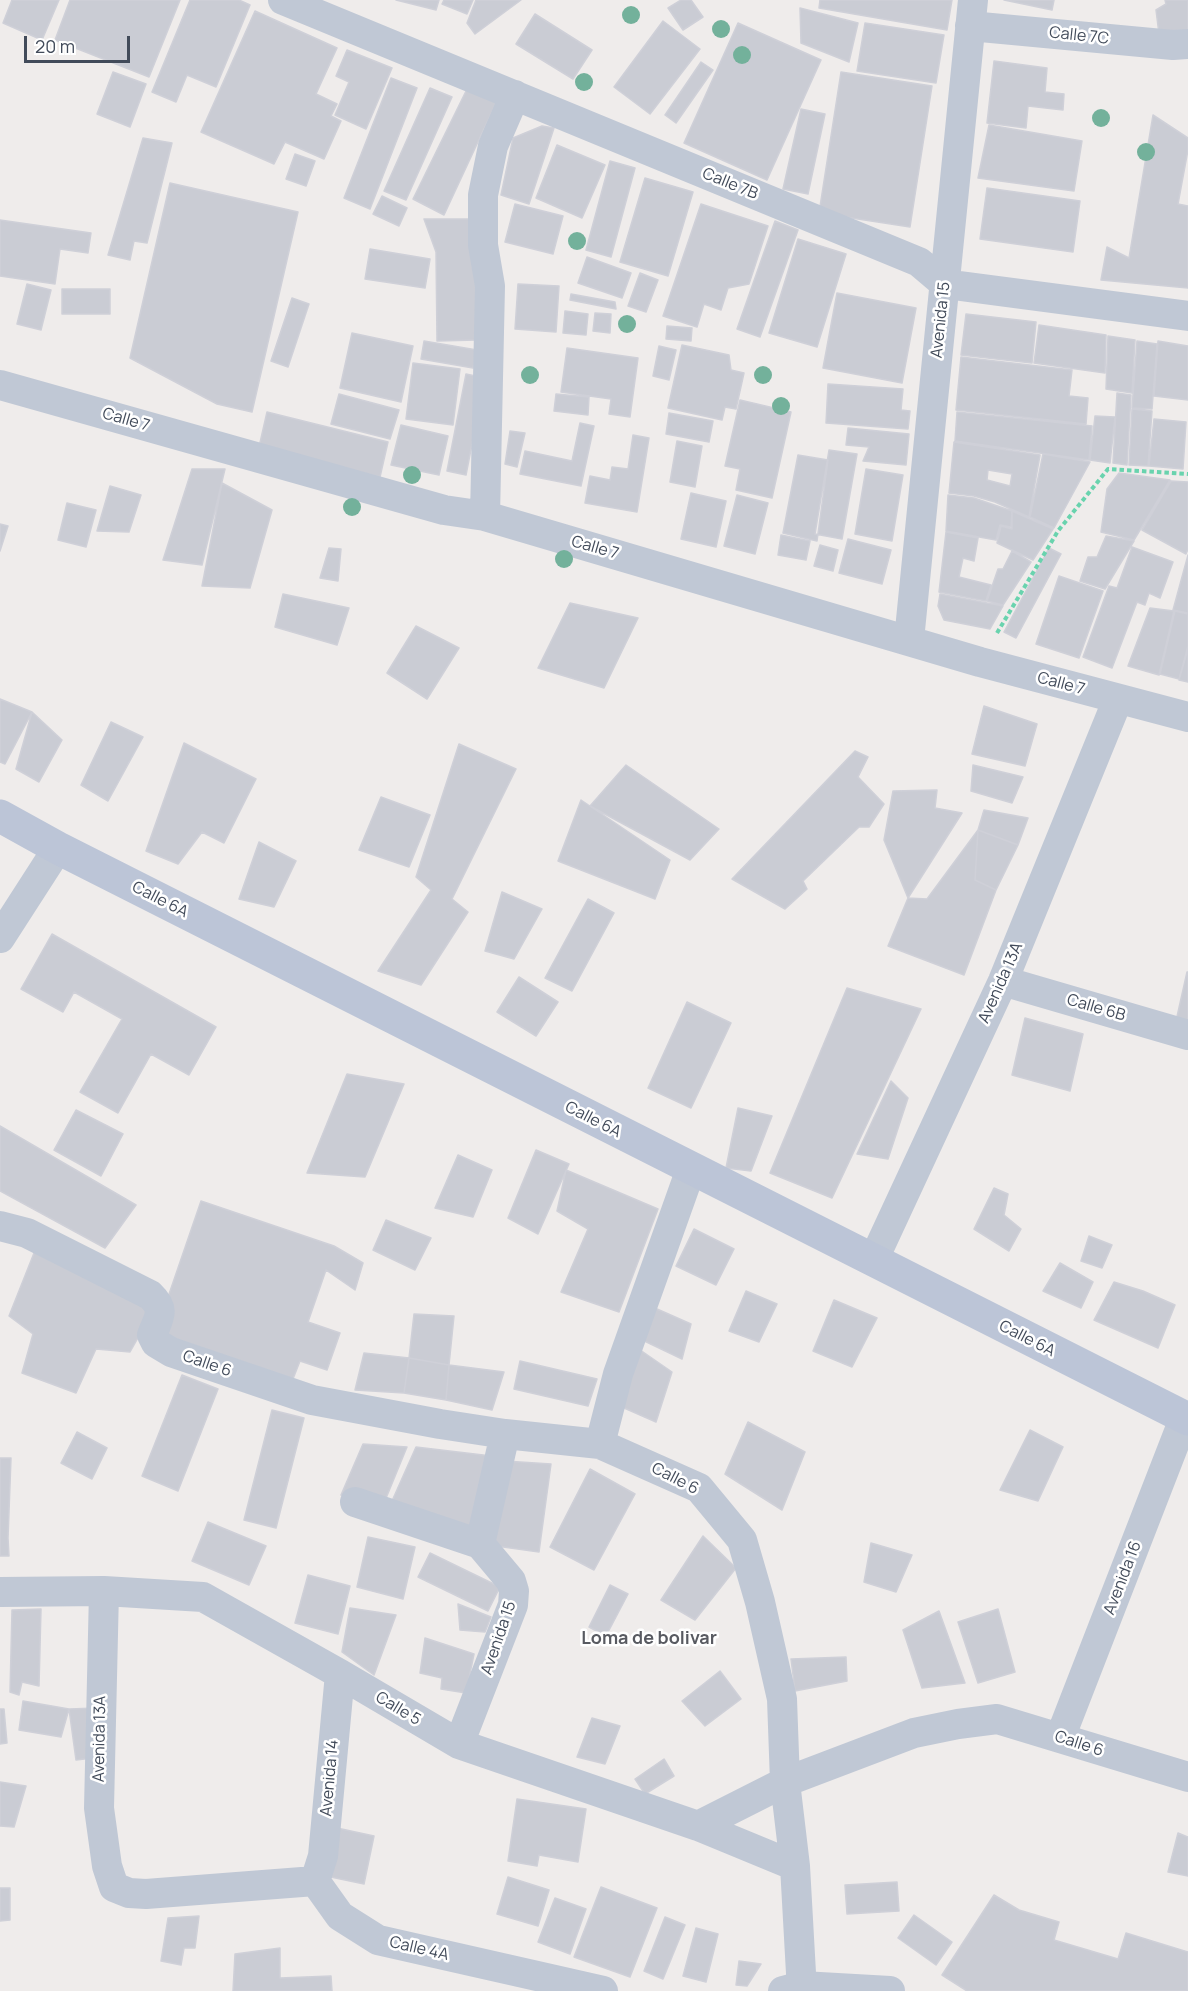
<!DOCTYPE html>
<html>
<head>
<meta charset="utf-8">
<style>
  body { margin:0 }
  #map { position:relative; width:1188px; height:1991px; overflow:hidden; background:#efeceb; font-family:Manrope,sans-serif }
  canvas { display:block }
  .scale { position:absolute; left:24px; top:36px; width:106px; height:27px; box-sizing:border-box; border:3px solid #424b5a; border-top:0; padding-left:8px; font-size:18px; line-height:21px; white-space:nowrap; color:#424b5a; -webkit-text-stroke:4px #fff; paint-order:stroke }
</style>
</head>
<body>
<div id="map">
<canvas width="1188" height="1991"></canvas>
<div class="scale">20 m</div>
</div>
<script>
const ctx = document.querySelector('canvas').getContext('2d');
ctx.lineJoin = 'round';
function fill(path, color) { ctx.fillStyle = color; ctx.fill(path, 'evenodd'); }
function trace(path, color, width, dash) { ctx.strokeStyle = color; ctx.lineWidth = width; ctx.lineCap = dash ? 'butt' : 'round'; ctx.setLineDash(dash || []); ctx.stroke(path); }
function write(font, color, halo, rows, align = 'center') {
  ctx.font = font + ' Manrope,sans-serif'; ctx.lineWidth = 5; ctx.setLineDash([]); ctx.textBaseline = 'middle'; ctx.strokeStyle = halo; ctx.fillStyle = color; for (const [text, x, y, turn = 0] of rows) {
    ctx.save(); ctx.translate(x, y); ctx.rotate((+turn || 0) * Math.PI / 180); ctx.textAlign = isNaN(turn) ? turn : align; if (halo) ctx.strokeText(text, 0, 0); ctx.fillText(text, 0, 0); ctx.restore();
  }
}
const building = new Path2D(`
  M12,0h47l-17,40 -39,-17z
  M70,0h110l-31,77 -94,-37z
  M190,0h49l11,5 -34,82 -29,-12 -11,27 -24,-10z
  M396,0h43l-3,10z
  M444,0h29l-6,14 -25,-10z
  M476,0h45l-46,34 -8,-11z
  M681,0h10l12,17 -20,13 -15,-22z
  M820,0h132l-5,30 -128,-22z
  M1004,0h50l-2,10z
  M1165,0h23v34h-29l-3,-24 10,-6z
  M800,8l58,15 -9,39 -48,-19z
  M255,11l82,37 -21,46 21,10 -6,12 10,5 -17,38 -39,-17 -11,22 -73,-32z
  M535,14l57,36 -19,29 -57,-35z
  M663,21l37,28 -50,65 -36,-27z
  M738,23l83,37 -54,120 -83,-37z
  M865,23l79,12 -8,48 -79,-12z
  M347,50l45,18 -26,61 -31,-14 14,-33 -13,-6z
  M994,61l53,7 -2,24 19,2 -1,16 -35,-4 -2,22 -39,-5z
  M701,62l12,8 -37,53 -11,-8z
  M113,72l33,12 -16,43 -33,-13z
  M841,72l91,14 -22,141 -91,-14z
  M391,78l26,10 -47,121 -26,-11z
  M468,87l29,14 -53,114 -31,-16z
  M430,88l22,9 -46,103 -22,-9z
  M801,109l24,5 -17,80 -25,-5z
  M1153,115l35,23v12l-10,54 10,2v82l-87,-8 6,-33 22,11z
  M989,125l93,16 -8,50 -96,-13z
  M542,126l12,2 -25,76 -28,-9 12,-57z
  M143,138l29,5 -25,100 -13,-2 -4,19 -22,-5z
  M557,145l48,20 -23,53 -46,-20z
  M295,154l20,7 -9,25 -20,-7z
  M610,161l25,7 -24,89 -25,-7z
  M645,178l48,14 -25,84 -48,-14z
  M170,183l128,29 -46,200 -35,-8 -87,-46z
  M987,188l93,13 -7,51 -93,-13z
  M382,196l25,12 -8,18 -26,-12z
  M515,204l48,12 -10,38 -48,-12z
  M701,204l67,22 -19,58 -21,4 -7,22 -17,-6 -7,23 -34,-11z
  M424,219h51l2,121 -40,1 -1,-89z
  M0,220l91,13 -3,20 -28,-4 -5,35 -55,-8z
  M775,221l23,9 -38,107 -23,-8z
  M798,239l48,15 -29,93 -48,-14z
  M370,249l60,10 -5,29 -60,-9z
  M587,257l44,16 -9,25 -44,-15z
  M640,273l18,7 -12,32 -18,-6z
  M27,284l24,6 -10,40 -24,-6z
  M518,284l41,2 -3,46 -41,-3z
  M62,289h48v25h-48z
  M837,293l79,15 -14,75 -79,-15z
  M571,294l44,8 1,7 -46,-9z
  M292,298l17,6 -21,63 -17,-6z
  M565,311l23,3 -2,21 -23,-2z
  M595,313l16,1 -1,19 -17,-2z
  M966,314l70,8 -4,41 -71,-8z
  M1039,325l67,10 -1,38 -71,-10z
  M667,326l25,2 -1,13 -25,-2z
  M352,333l61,13 -12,56 -61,-14z
  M1108,336l27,4 -3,53 -26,-4z
  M424,341l53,9 -4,18 -52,-9z
  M1137,341l20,3 -5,65 -20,-1z
  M1158,341l30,5v54l-34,-4z
  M682,345l47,10 2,15 13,3 -8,36 -11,-2 -3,13 -54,-12z
  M659,346l17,4 -7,30 -16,-4z
  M567,348l71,10 -8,59 -21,-3 2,-15 -50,-7z
  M961,357l111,13 -3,26 19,2 -2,26 -130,-14z
  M413,363l47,6 -7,56 -47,-6z
  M466,374l19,4 -19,97 -19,-4z
  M828,384l75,5 -2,21 9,1 -2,18 -82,-6z
  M1117,393l14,2 -4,70 -14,-2z
  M339,394l60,16 -9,29 -59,-15z
  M556,394l33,3 -1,18 -34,-4z
  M740,400l51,12 -19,86 -36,-8 4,-21 -15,-3z
  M1132,409l20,2 -4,55 -19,-1z
  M267,412l121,30 -8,35 -121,-30z
  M957,412l135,14 -3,34 -134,-19z
  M669,413l44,8 -4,21 -43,-8z
  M1095,416l20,1 -5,46 -20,-3z
  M1154,419l32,3 -3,47 -34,-3z
  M580,423l14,3 -13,60 -61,-12 5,-23 47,10z
  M401,425l47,11 -9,39 -48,-10z
  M848,428l61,6 -3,31 -43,-4 6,-14 -23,-2z
  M510,431l15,2 -8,34 -12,-3z
  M633,435l16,3 -12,74 -52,-9 5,-27 20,4 2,-13 16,2z
  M677,441l25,5 -7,41 -25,-5z
  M954,442l86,13 -11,62 -34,-15 -21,-6 -25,-3zM988,470l24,4 -2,12 -23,-6z
  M829,450l28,4 -15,85 -27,-5z
  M1043,454l47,8 -36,66 -24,-11z
  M798,455l30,5 -11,81 -34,-8z
  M192,469h33l-23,96 -39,-5z
  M866,469l37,6 -11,66 -37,-7z
  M1119,473l51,7 -36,60 -33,-8 6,-43z
  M1171,481l17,1v67l-2,5 -44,-24z
  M222,483l50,27 -22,78 -48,-2z
  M110,486l31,9 -12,37 -32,-1z
  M691,493l35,8 -10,46 -35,-8z
  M737,495l31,8 -13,51 -31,-8z
  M948,495l26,3 38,13 -1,16 -11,-2 -4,15 -50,-9z
  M67,503l29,7 -10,37 -28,-7z
  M1012,511l41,18 -20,31 -36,-17 4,-17 11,3z
  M0,524l8,2 -8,25z
  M946,532l32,6 -4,23 -11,-3 -4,19 32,8 -5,16 -47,-9z
  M781,535l29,6 -4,19 -28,-5z
  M1106,536l28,5 -29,48 -25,-8 8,-24h9z
  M848,539l43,11 -9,34 -43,-11z
  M820,545l18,5 -5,21 -19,-5z
  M1132,547l41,15 -13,36 -11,-5 -4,12 -8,-3 -25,66 -29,-11 26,-71 8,2z
  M329,548l12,1 -3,32 -18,-3z
  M1049,548l12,6 -45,84 -12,-6z
  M1012,551l19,11 -28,43 -16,-4 11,-32h5z
  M1188,555v58l-15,-3z
  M1059,576l44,15 -24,67 -43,-14z
  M283,594l66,14 -12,37 -62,-18z
  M940,594l63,12 -13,23 -46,-9 -6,-14z
  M570,603l68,15 -34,70 -66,-20z
  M1150,608l24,3 -15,64 -31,-9z
  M1175,611l13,3v32l-9,33 -19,-5z
  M416,626l43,22 -32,51 -40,-26z
  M1188,649v33l-9,-2z
  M0,699l32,13 -27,52 -5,-2z
  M984,706l53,18 -12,42 -53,-12z
  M32,712l30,28 -23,42 -23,-13z
  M111,722l32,15 -35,64 -27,-16z
  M184,743l72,36 -32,64 -22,-11 -24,32 -32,-13z
  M459,744l57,25 -64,130 16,13 -47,73 -43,-14 53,-81 -15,-13z
  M855,751l13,6 -10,20 26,27 -15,23h-10l-56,54 4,8 -22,20 -53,-30z
  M626,765l93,64 -29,31 -100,-54z
  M973,765l50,12 -11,26 -41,-12z
  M937,790l-2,18 27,5 -54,85 -24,-58 9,-49z
  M381,797l49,18 -21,52 -50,-17z
  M581,800l89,60 -15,39 -97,-38z
  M984,810l44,8 -10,27 -40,-15z
  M978,830l40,15 -22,45 -21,-10z
  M978,830l-3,50 21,10 -32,85 -76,-29 20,-48 19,1z
  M259,842l37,19 -22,46 -35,-8z
  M502,892l40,17 -28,50 -29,-8z
  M588,899l26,14 -42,78 -27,-13z
  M52,934l164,93 -27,48 -38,-21 -33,59 -38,-21 42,-73 -48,-27 -11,20 -42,-23z
  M1187,972h1v61l-14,-3z
  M519,977l39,25 -22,34 -39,-24z
  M847,988l74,21 -89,189 -62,-25z
  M687,1002l44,21 -40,85 -43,-20z
  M1025,1018l58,16 -13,57 -58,-16z
  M347,1074l57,10 -39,93 -58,-4z
  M891,1081l17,17 -20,61 -31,-5z
  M738,1108l34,8 -21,55 -25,-3z
  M76,1110l47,24 -22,42 -47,-26z
  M0,1126l136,79 -31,43 -105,-57z
  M536,1150l33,14 -31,70 -30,-16z
  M458,1155l34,15 -19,47 -38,-9z
  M566,1170l92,39 -39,103 -58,-20 27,-63 -31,-18z
  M994,1188l14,6 -4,21 17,14 -12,22 -35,-22z
  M201,1201l133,45 29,17 -8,27 -29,-20 -18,52 32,11 -13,37 -27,-9 -7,18 -137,-47z
  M386,1220l45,18 -16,32 -42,-20z
  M694,1229l40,20 -18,36 -40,-19z
  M1089,1236l23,9 -10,23 -21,-7z
  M36,1248l120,58 -26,46 -34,-3 -20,44 -54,-20 11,-39 -24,-18z
  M1060,1263l33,19 -12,26 -38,-17z
  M1114,1282l29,9 32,14 -17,43 -64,-28z
  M746,1291l31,13 -18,38 -30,-11z
  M834,1300l43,18 -25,49 -39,-16z
  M648,1305l43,19 -9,35 -46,-22z
  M414,1314l40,2 -5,49 -40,-7z
  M633,1345l39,27 -16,50 -41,-18z
  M364,1353l45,5 -5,35 -49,-3z
  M409,1358l40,7 -3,35 -42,-7z
  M520,1361l77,18 -9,27 -74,-17z
  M449,1365l55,7 -12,38 -46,-10z
  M182,1375l36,14 -40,102 -36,-15z
  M272,1410l32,8 -28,110 -32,-8z
  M748,1422l57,30 -23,58 -57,-36z
  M1030,1430l33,17 -25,54 -38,-11z
  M77,1432l30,16 -15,31 -31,-16z
  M363,1444l44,3 -25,61 -41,-13z
  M416,1447l84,10 -21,81 -91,-28z
  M0,1458h11l-3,80 1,18h-9z
  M505,1461l46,3 -12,88 -50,-7z
  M590,1469l45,25 -41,76 -44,-23z
  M208,1522l58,24 -17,39 -57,-24z
  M703,1536l33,32 -41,52 -34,-20z
  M368,1537l47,10 -12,52 -46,-12z
  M871,1543l41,12 -16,37 -32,-10z
  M430,1553l70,34 -12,24 -70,-34z
  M308,1575l42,11 -12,48 -43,-11z
  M610,1585l18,9 -22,42 -17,-9z
  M458,1604l33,13 -6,15 -25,-2z
  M350,1608l46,7 -22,60 -32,-23z
  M41,1609l-2,77 -17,-4 -3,13 -9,-3 2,-82z
  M998,1609l17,63 -37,11 -20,-61z
  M939,1611l26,72 -43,5 -19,-58z
  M425,1638l49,16 -8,39 -25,-4 1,-11 -22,-5z
  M846,1657l1,24 -52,10 -4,-32z
  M720,1671l21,28 -36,27 -23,-25z
  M23,1701l46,8 -8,28 -42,-7z
  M97,1708l-4,50 -17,2 -7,-51z
  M0,1709h4l3,34 -7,1z
  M592,1718l28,8 -15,38 -28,-7z
  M664,1759l10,17 -29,18 -10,-15z
  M0,1782l26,4 -12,41 -14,-1z
  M517,1799l69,10 -8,53 -39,-7 -2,11 -29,-5z
  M337,1828l37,8 -10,48 -38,-8z
  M1178,1833l10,4v39l-20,-4z
  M508,1877l41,13 -11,36 -41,-12z
  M897,1882l2,29 -52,3 -2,-29z
  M601,1887l56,21 -27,69 -56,-20z
  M0,1888h10v32l-10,1z
  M994,1895l25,15 40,12 -5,18 64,19 8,-26 62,19v39h-221l-25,-16z
  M555,1898l31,11 -16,45 -32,-12z
  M914,1915l38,27 -16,23 -38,-27z
  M199,1916l-4,32h-11l-3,17 -20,-4 7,-43z
  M665,1917l20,8 -22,54 -19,-8z
  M696,1928l22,6 -12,48 -23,-6z
  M280,1948v30l51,-2 1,15h-99l2,-37z
  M739,1961l22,3 -14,22 -11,-1z`);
fill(building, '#caccd4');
trace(building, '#cfd0d8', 1.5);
trace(new Path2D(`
  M997,633l61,-102 50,-62 80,5`), '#69d3ae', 4, [4.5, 3]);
trace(new Path2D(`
  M283,0l636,262 26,22 243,32
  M970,26l203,19 15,-1
  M0,385l444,125 41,6 495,146 208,55
  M485,516l5,-230 -7,-41v-50l10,-49 22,-51
  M909,640l64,-640
  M0,938l58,-90
  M1003,981l185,54
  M0,1226l27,7 123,62c16,15 9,22 2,40l4,8 15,9 141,48 128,24 65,10 95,10 99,44 43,52 18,62 22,97 3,83 10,84 7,125
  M873,1261l130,-280 115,-282
  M600,1444l18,-70 73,-205
  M355,1502l125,42
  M104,1591l-5,217 8,58 7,21 15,6 17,1 169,-13 25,35 38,24 225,51
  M0,1592l104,-1 99,6 137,77 119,70 239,82 97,40
  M1060,1738l124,-319
  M459,1744l54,-139 1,-14 -3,-10 -31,-37 25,-110
  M698,1826l87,-44 129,-49 44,-9 39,-5 191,58
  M315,1881l8,-25 17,-182
  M783,1991l19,-5 88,5`), '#c0c8d5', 30);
trace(new Path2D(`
  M0,816l58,32 1130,571`), '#bcc5d7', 33);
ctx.fillStyle = '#73b19b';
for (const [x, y] of [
  [631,15],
  [721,29],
  [742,55],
  [584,82],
  [1101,118],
  [1146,152],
  [577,241],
  [627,324],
  [530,375],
  [763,375],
  [781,406],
  [412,475],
  [352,507],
  [564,559]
]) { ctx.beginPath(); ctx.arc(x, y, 9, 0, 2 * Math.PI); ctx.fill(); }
write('16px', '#424b5a', '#fff', [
  ["Calle 7C",1079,36,6],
  ["Calle 7B",730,184,22],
  ["Avenida 15",941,320,-84],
  ["Calle 7",126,420,16],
  ["Calle 7",595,548,16],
  ["Calle 7",1061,684,15],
  ["Calle 6A",160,900,27],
  ["Avenida 13A",1001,983,-66],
  ["Calle 6B",1096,1008,16],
  ["Calle 6A",593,1120,27],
  ["Calle 6A",1027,1339,27],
  ["Calle 6",207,1364,19],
  ["Calle 6",675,1479,27],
  ["Avenida 16",1123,1578,-69],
  ["Avenida 15",499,1638,-71],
  ["Calle 5",398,1709,31],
  ["Avenida 13A",100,1739,-89],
  ["Calle 6",1079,1744,18],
  ["Avenida 14",330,1778,-85],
  ["Calle 4A",419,1949,13]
]);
write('bold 18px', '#585a61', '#fff', [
  ["Loma de bolivar",649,1639]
]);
</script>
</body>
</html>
